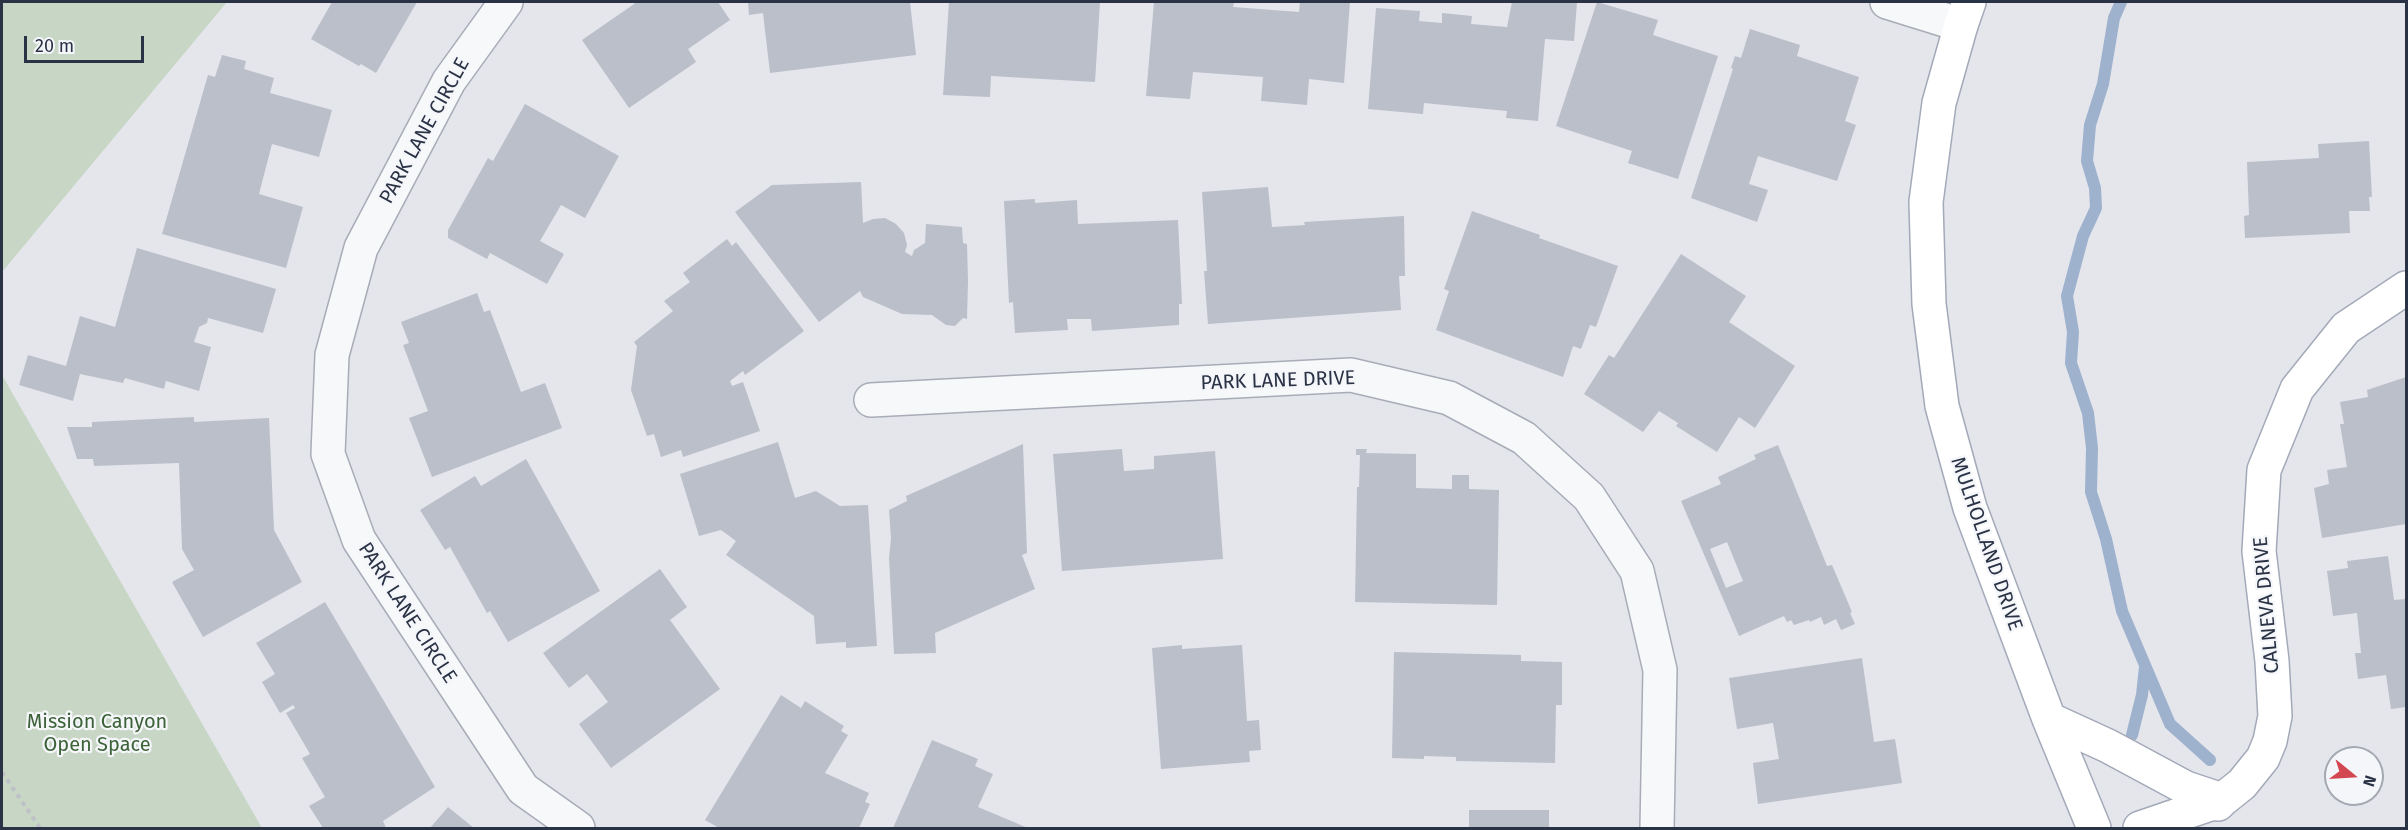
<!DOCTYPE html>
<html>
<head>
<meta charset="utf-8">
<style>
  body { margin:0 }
  #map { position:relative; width:2408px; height:830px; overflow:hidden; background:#e4e6ec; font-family:"Fira Sans",sans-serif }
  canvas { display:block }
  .frame { position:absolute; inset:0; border:3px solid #2a3245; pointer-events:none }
  .north { position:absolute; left:2324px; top:746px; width:60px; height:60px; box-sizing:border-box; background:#f4f6f9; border:2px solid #a3a8b1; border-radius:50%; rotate:108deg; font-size:16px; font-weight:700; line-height:24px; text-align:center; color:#2a3245 }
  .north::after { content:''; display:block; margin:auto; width:21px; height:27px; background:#d34751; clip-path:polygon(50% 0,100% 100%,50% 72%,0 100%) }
  .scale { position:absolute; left:24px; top:36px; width:120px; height:27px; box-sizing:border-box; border:3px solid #2a3245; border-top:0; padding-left:8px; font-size:18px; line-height:21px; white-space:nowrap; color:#2a3245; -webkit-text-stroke:4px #f4f6f9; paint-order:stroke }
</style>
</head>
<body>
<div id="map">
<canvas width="2408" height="830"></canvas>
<div class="frame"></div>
<div class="north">N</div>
<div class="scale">20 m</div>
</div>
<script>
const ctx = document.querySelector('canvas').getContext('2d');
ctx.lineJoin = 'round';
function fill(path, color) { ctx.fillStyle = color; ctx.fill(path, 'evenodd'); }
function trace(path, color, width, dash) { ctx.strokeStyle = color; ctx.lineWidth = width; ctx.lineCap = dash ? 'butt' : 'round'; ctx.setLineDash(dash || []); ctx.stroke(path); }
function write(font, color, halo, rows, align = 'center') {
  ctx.font = font + ' "Fira Sans",sans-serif'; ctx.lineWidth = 4.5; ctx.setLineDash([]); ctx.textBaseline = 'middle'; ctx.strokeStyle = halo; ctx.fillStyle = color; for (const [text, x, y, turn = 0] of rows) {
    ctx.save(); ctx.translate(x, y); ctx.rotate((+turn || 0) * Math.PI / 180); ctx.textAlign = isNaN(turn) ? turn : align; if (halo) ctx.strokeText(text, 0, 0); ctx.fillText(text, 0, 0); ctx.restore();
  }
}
fill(new Path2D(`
  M2,2h225l-225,270z
  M2,375l260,453h-260z`), '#c8d6c5');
trace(new Path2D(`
  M2121,2l-7,16 -11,66 -13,41 -3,36 8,27 1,20 -13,28 -16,60 6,36 -2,31 17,50 4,35 -1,44 15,47 16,72 48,113 40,36
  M2132,735l10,-40 3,-28`), '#9eb1cd', 12);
fill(new Path2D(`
  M332,2h85l-41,71 -15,-9 -2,2 -48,-27z
  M637,2h81l12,18 -42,29 8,13 -67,46 -47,-68z
  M748,2h162l6,53 -146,18 -7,-60 -14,2z
  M949,2h151l-5,80 -104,-6 -1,21 -47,-2z
  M1154,2h80l-1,5 66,5 1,-10h50l-6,81 -35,-4 -2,26 -46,-4 2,-24 -70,-5 -3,27 -44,-3z
  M1512,2h65l-3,39 -29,-2 -7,82 -32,-3 1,-7 -83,-8 -1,11 -55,-5 8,-101 44,3 -1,10 23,2v-10l30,3 -1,8 36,3z
  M1597,2l61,18 -5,15 65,21 -40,123 -50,-16 4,-12 -76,-25z
  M1750,29l50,16 -3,11 62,21 -14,44 11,4 -19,56 -79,-25 -9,28 19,6 -11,32 -66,-24 42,-129 -2,-1 4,-12 6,2z
  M222,55l24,6 -2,8 30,9 -4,15 62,17 -13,47 -47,-13 -13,50 44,13 -17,61 -124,-34 46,-159 7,2z
  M525,104l94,52 -34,62 -24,-13 -21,36 24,13 -17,30 -57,-31 -3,6 -39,-21v-8l40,-72 5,3z
  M2369,141l3,56h-3l1,14h-21l1,22 -105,5 -1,-22 5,-1 -2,-53 72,-4 -1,-14z
  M861,182l2,41 10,-4 12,-1 11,6 8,9 3,12 -2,7 7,4 2,-6 11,-7 1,-19 36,3 1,16 4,1 1,37 -1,38 -4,-1 -8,8 -9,-1 -14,-10 -30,-1 -39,-17 -3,-6 -41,31 -84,-110 37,-27z
  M1268,187l4,40 33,-2 -1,-3 100,-6 1,60h-6l2,34 -193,14 -4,-53h3l-5,-79z
  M1035,199v4l42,-3 1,24 100,-4 4,84h-3v21l-87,6 -1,-12h-24l1,11 -53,3 -2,-31 -4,1 -5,-102z
  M1472,211l68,24 -1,3 79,28 -22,61 -6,-2 -9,24 -8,-3 -10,31 -127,-47 13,-39 -5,-2z
  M727,239l5,7 4,-4 68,89 -59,44 -2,-4 -13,10 2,5 11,-4 17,49 -77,26 -2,-7 -20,7 -7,-23 -7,2 -16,-46 6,-44 -3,-4 39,-31 -9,-10 26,-19 -7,-9z
  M137,248l139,41 -13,44 -55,-15 -1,5 -8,4 -5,15 17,5 -12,44 -33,-10 -2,8 -39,-11 -2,5 -43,-9 -7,27 -54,-16 9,-30 38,11 14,-50 35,11z
  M1681,254l65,42 -17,26 66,44 -40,62 -16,-11 -22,35 -41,-26 2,-3 -19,-12 -16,21 -59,-38 25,-39 5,3z
  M477,293l7,19 6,-2 31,82 24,-9 17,45 -130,49 -23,-59 19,-7 -25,-66 6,-2 -8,-21z
  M2406,377v147l-84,14 -8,-50 15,-4 -2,-14 20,-3 -7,-43h4l-4,-22 28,-5 -1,-7z
  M194,417v5l75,-4 5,112 28,52 -99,55 -31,-55 22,-12 -12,-21 -3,-86 -85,3 -1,-7h-16l-10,-32h25v-5z
  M778,442l17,56 21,-7 24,15 28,-1 9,141 -31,2v-6l-30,2 -2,-28 -88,-61 10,-14 -15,-11 -22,6 -19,-62z
  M1023,444l4,109 -5,2 13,34 -100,44 1,20 -42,1 -5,-96 2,-20 -2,-28 18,-9 -1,-5z
  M1778,445l49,121 5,-1 20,47 -2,1 5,11 -14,6 -5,-11 -12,6 -3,-8 -11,5 -1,-2 -15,5 -3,-5 -4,2 -3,-6 -45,20 -58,-135 40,-17 -3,-7 38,-18 -2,-4zM1727,542l16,39 -17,7 -16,-39z
  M1122,449l2,22 30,-2v-13l61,-5 8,108 -161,12 -9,-117z
  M1356,449h11l-1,4 50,1v34l36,1v-14h17v14l30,1 -2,115 -142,-3 2,-115h2l1,-32h-4z
  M526,459l74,132 -92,51 -18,-31 -3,2 -37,-66 -5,3 -25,-40 55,-34 6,10z
  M2388,556l6,44 12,-1v108l-15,2 -5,-34 -28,4 -3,-26h6l-4,-40 -24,3 -6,-45 21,-3 -1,-7z
  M660,569l27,38 -17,13 50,69 -109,79 -32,-44 29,-22 -21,-28 -18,14 -26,-35z
  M325,602l110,185 -52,34 3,7h-63l-14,-22 16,-9 -23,-39 8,-4 -24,-41 9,-5 -2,-3 -13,8 -18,-31 13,-8 -19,-31z
  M1182,645v4l60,-4 5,76 12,-1 2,30 -12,1 1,11 -89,7 -9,-121z
  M1394,652l127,3v6l41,1v43h-6l-1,58 -99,-2v-4l-32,-1v3l-32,-1z
  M1862,658l12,84 21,-3 7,44 -144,21 -5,-41 26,-4 -6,-36 -36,6 -8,-51z
  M781,695l20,13 4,-7 39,25 -3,5 7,4 -23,38 44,20 -4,9 5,2 -11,24h-140l-14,-8z
  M932,740l46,19 -3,7 18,8 -15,33 50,21h-135z
  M448,807l26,21h-44z
  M1469,810h80v18h-80z`), '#bbbfca');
const minor = new Path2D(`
  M506,2l-57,79 -88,167 -29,107 -4,99 31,86 164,249 55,39
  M1887,2l74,23
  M871,400l480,-25 98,23 75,40 65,59 48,74 23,99 -3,158`);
const major = new Path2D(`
  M1969,2l-8,23 -22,78 -13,99 3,102 13,102 28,102 79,211 45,109
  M2049,719l59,27 78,42 36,12 -4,4
  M2140,828l82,-28 20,-16 21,-26 7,-17 5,-25 -3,-55 -13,-110 5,-81 33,-81 49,-61 60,-40`);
trace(minor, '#a8acb7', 36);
trace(major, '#a3a9b8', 36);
trace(new Path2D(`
  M2,772l38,56`), '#bec1c7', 4, [4.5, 4.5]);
trace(minor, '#f7f8fa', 33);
trace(major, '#fff', 33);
write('20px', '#2a3245', '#f4f6f9', [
  ["PARK LANE CIRCLE",425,131,-61],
  ["PARK LANE DRIVE",1278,381,-2],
  ["MULHOLLAND DRIVE",1986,544,71],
  ["CALNEVA DRIVE",2267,605,-95],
  ["PARK LANE CIRCLE",407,613,57]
]);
write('20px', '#3c6237', '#f4f6f9', [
  ["Mission Canyon",97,722],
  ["Open Space",97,745]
]);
</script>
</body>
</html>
